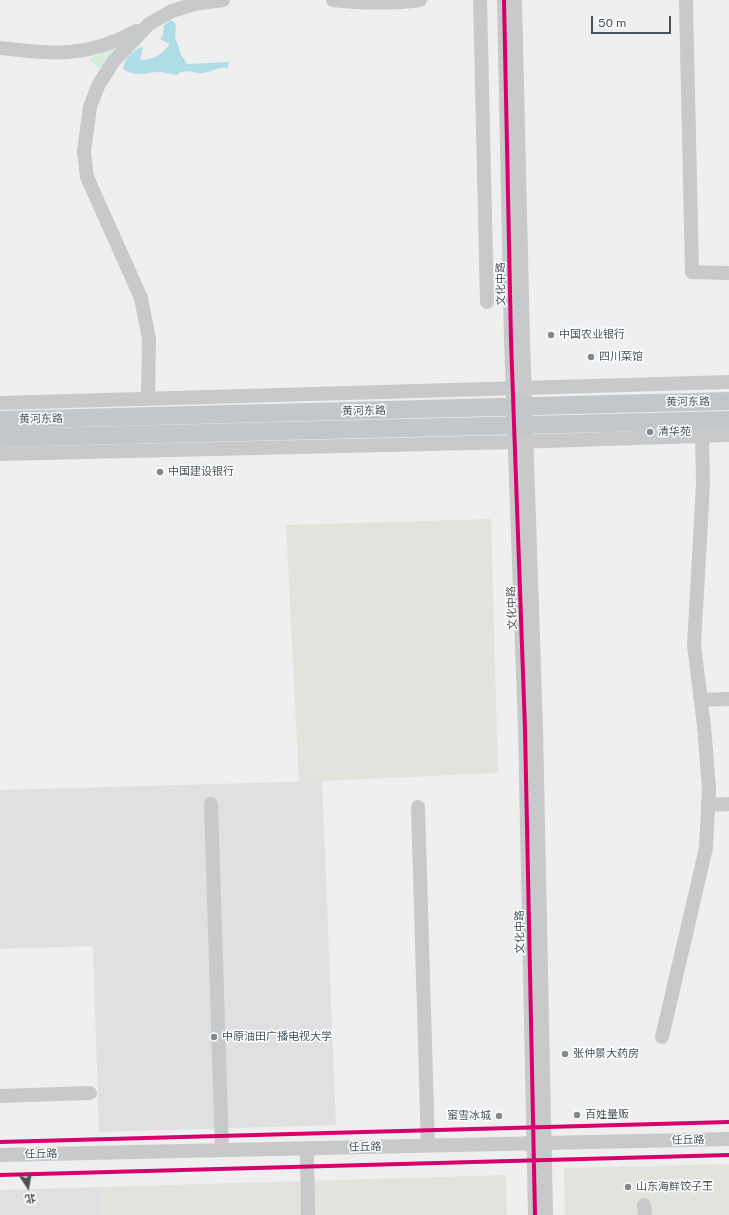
<!DOCTYPE html>
<html>
<head>
<meta charset="utf-8">
<style>
  body { margin:0 }
  #map { position:relative; width:729px; height:1215px; overflow:hidden; background:#efefef; font-family:"Public Sans","Noto Sans SC",sans-serif }
  canvas { display:block }
  .north { position:absolute; left:8px; top:1167px; width:40px; height:40px; -webkit-text-stroke:3px #fff; paint-order:stroke; rotate:168deg; font-size:11px; font-weight:700; line-height:16px; text-align:center; color:#485259 }
  .north::after { content:''; display:block; margin:auto; width:14px; height:18px; background:#485259; clip-path:polygon(50% 0,100% 100%,50% 72%,0 100%) }
  .scale { position:absolute; left:591px; top:16px; width:80px; height:18px; box-sizing:border-box; border:2px solid #485259; border-top:0; padding-left:5px; font-size:12px; line-height:14px; white-space:nowrap; color:#485259; -webkit-text-stroke:3px #fff; paint-order:stroke }
</style>
</head>
<body>
<div id="map">
<canvas width="729" height="1215"></canvas>
<div class="north">北</div>
<div class="scale">50 m</div>
</div>
<script>
const ctx = document.querySelector('canvas').getContext('2d');
ctx.lineJoin = 'round';
function fill(path, color) { ctx.fillStyle = color; ctx.fill(path, 'evenodd'); }
function trace(path, color, width, dash) { ctx.strokeStyle = color; ctx.lineWidth = width; ctx.lineCap = dash ? 'butt' : 'round'; ctx.setLineDash(dash || []); ctx.stroke(path); }
function write(font, color, halo, rows, align = 'center') {
  ctx.font = font + ' "Public Sans","Noto Sans SC",sans-serif'; ctx.lineWidth = 3; ctx.setLineDash([]); ctx.textBaseline = 'middle'; ctx.strokeStyle = halo; ctx.fillStyle = color; for (const [text, x, y, turn = 0] of rows) {
    ctx.save(); ctx.translate(x, y); ctx.rotate((+turn || 0) * Math.PI / 180); ctx.textAlign = isNaN(turn) ? turn : align; if (halo) ctx.strokeText(text, 0, 0); ctx.fillText(text, 0, 0); ctx.restore();
  }
}
fill(new Path2D(`
  M491,519l7,254 -199,9 -13,-257z
  M729,1164v51h-164l-1,-47z
  M506,1175l1,40h-406v-28z`), '#e4e2dd');
fill(new Path2D(`
  M322,781l14,344 -237,7 -6,-186 -93,3v-159z
  M101,1187v28h-101v-25z`), '#e1e0e0');
fill(new Path2D(`
  M115,49l2,1 -16,19 -12,-8 2,-3z`), '#d6ecdd');
fill(new Path2D(`
  M171,20l3,2 2,4 -1,12 4,9 1,6 7,11 42,-2 -1,6c-11,-2 -19,6 -30,5 -5,-1 -11,-3 -16,-1 -2,0 -4,2 -5,3 -7,-1 -14,-3 -20,-3 -12,1 -23,5 -34,-3 1,-10 9,-17 17,-22l3,1 -3,12c15,0 22,-6 30,-16l-10,-5 3,-4 1,-10z`), '#afdde5');
trace(new Path2D(`
  M333,0c29,3 58,4 87,0
  M480,0l7,302
  M504,0l7,340 14,389 10,486
  M515,0l8,340 13,388 10,487
  M686,0l6,272 37,1
  M0,48c52,6 88,10 136,-17
  M148,399l1,-60 -8,-41 -54,-121 -3,-26 6,-44 8,-21 15,-24 36,-38 23,-13 22,-7 29,-4
  M0,403l729,-21
  M0,454l515,-12 214,-7
  M701,700l28,-1
  M211,804l11,346
  M708,805l21,-1
  M418,807l10,339
  M662,1037l44,-189 3,-60 -5,-62 -10,-81 9,-160 -1,-58
  M0,1096l90,-3
  M307,1148l1,67
  M0,1155l729,-16
  M644,1205l1,10`), '#c7c9ca', 14);
trace(new Path2D(`
  M0,420l729,-19
  M0,438l729,-18`), '#c4c7ca', 18);
trace(new Path2D(`
  M504,0l7,340 14,389 10,486
  M0,1142l729,-20
  M0,1175l729,-20`), '#d6006c', 4);
for (const [x, y, r, color] of [
  [551,335,4,"#82898e"],
  [591,357,4,"#82898e"],
  [650,432,4,"#82898e"],
  [160,472,4,"#82898e"],
  [214,1037,4,"#82898e"],
  [565,1054,4,"#82898e"],
  [577,1115,4,"#82898e"],
  [499,1116,4,"#82898e"],
  [628,1187,4,"#82898e"]
]) { const dot = new Path2D(); dot.arc(x, y, r, 0, 2 * Math.PI); ctx.fillStyle = color; ctx.fill(dot); trace(dot, '#fff', 1.5); }
write('11px', '#485259', '#fff', [
  ["文化中路",501,284,-91],
  ["黄河东路",688,402,-1],
  ["黄河东路",364,411,-1],
  ["黄河东路",41,419,-1],
  ["文化中路",512,608,-92],
  ["文化中路",520,932,-91],
  ["任丘路",688,1140,-1],
  ["任丘路",365,1147,-1],
  ["任丘路",41,1154,-1]
]);
write('11px', '#485259', '#fff', [
  ["中国农业银行",559,335],
  ["四川菜馆",599,357],
  ["清华苑",658,432],
  ["中国建设银行",168,472],
  ["中原油田广播电视大学",222,1037],
  ["张仲景大药房",573,1054],
  ["百姓量贩",585,1115],
  ["蜜雪冰城",491,1116,"right"],
  ["山东海鲜饺子王",636,1187]
], 'left');
</script>
</body>
</html>
